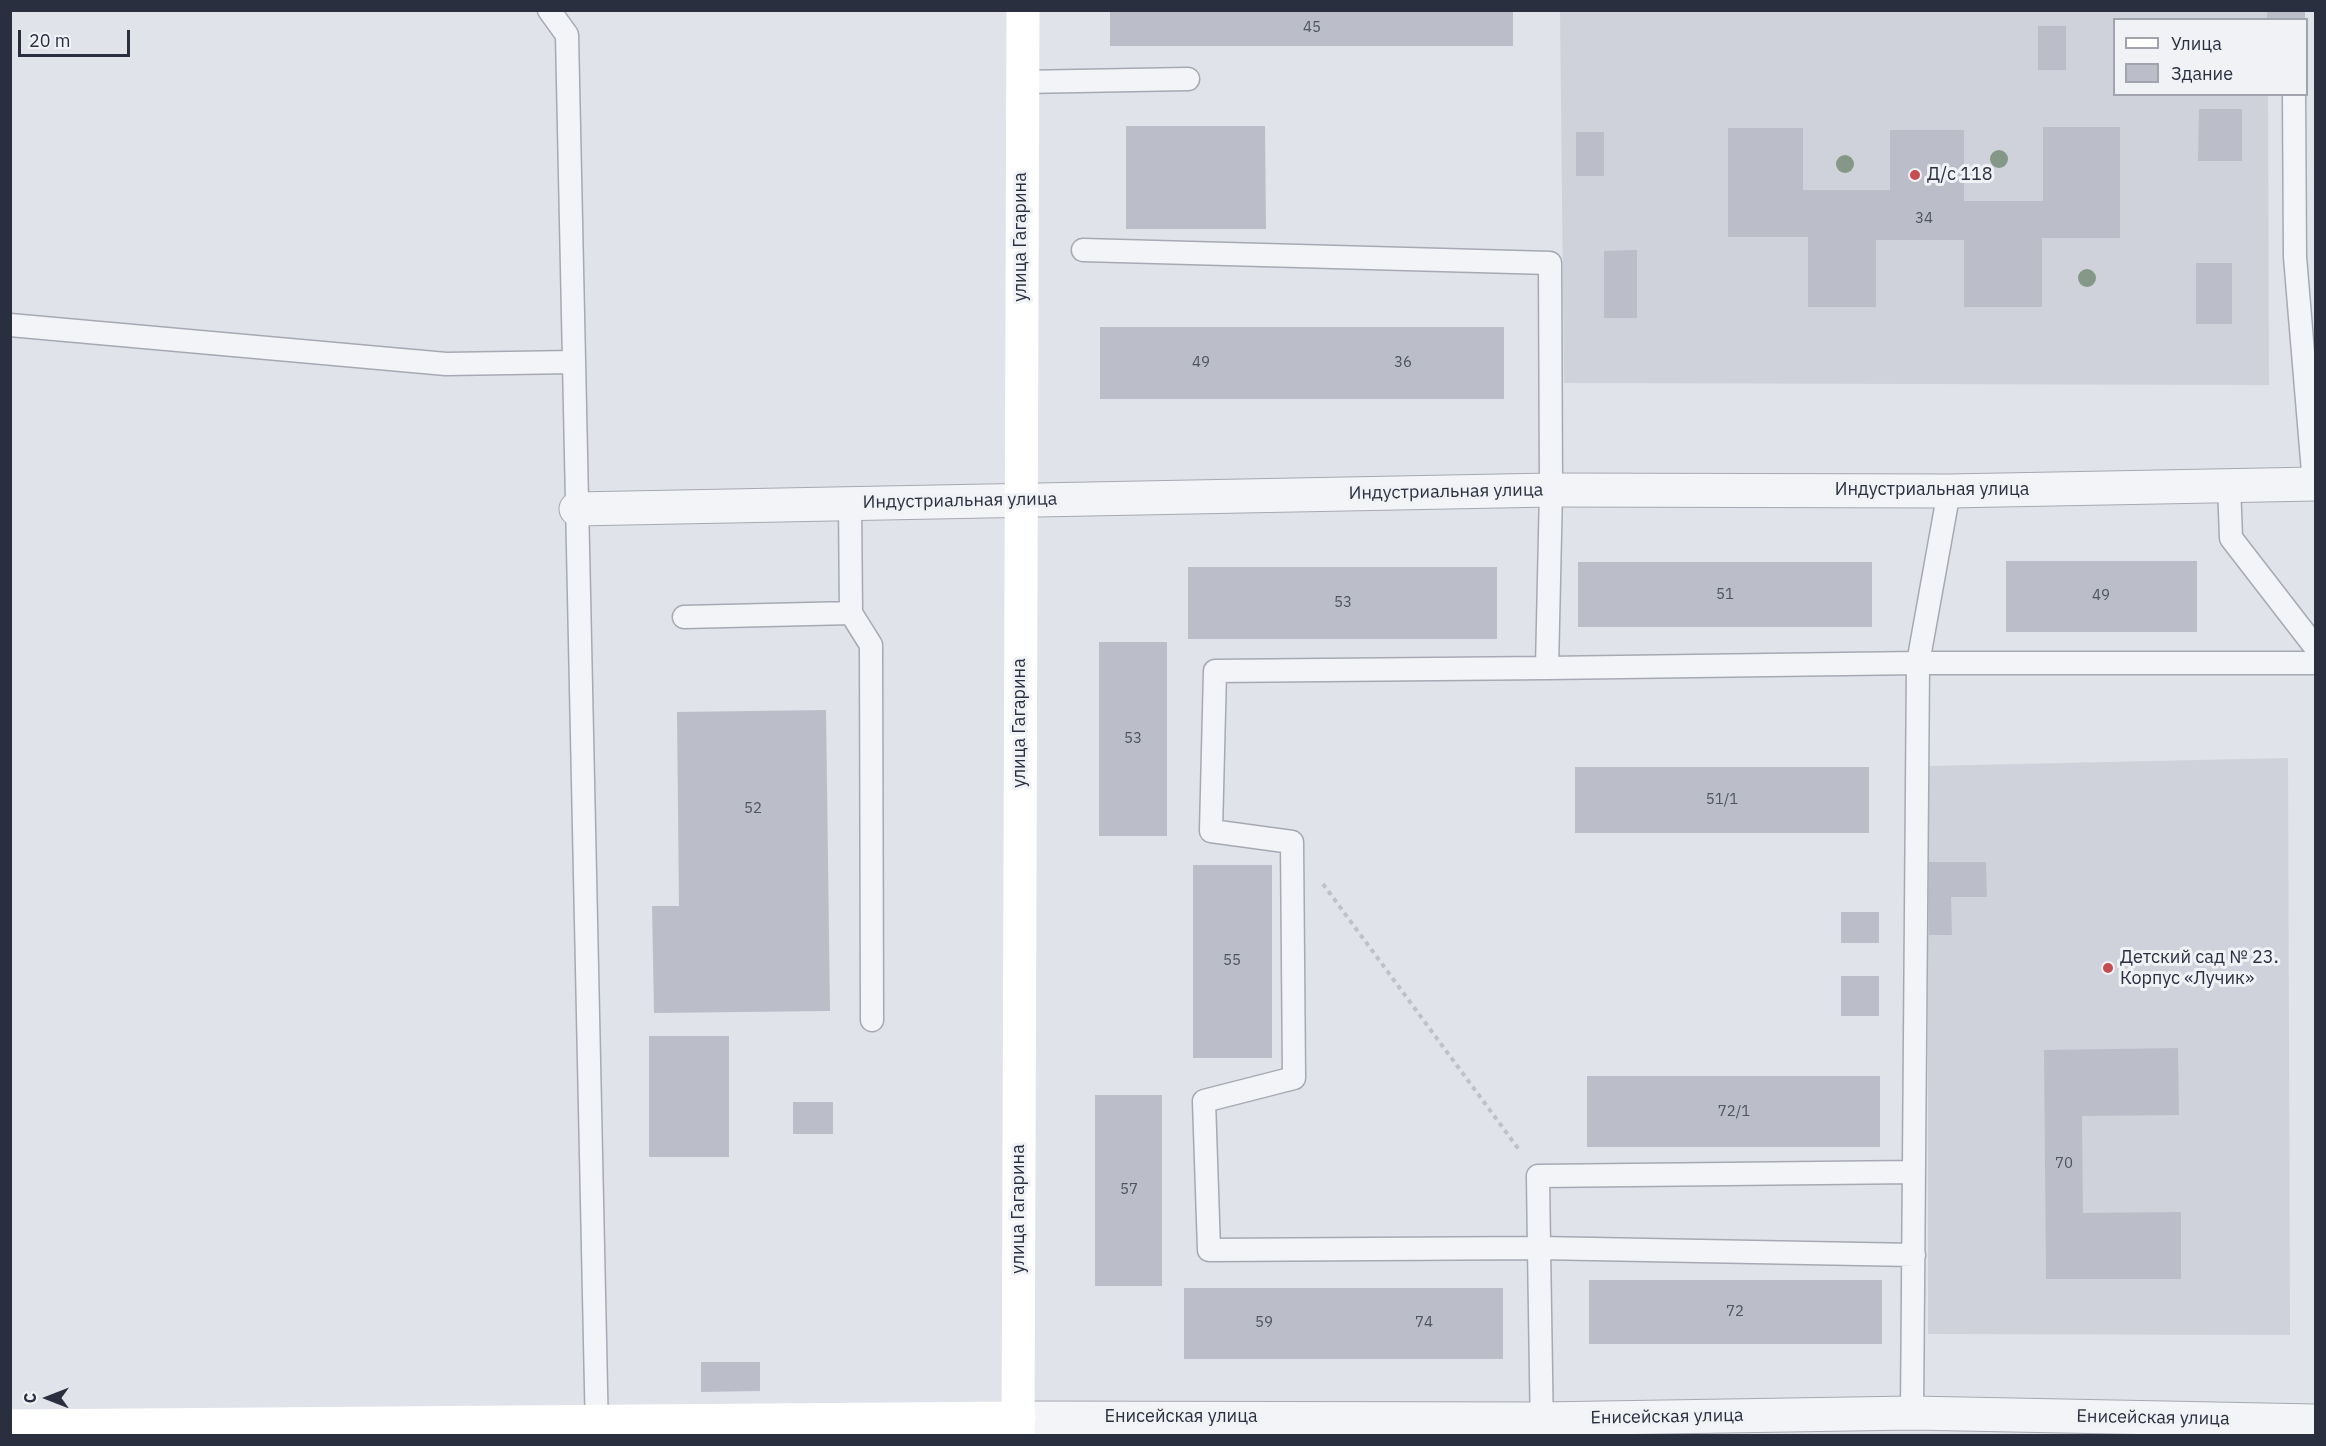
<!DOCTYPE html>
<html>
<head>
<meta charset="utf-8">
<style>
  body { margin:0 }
  #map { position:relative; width:2326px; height:1446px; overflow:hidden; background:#e0e3e9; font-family:"IBM Plex Sans",sans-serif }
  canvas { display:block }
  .frame { position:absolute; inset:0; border:12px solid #2a2f3f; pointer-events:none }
  .legend { position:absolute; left:2113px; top:18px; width:195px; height:78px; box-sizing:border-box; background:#f0f2f6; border:2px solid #a1a4ad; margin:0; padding:8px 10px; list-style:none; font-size:18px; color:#2a2f3f }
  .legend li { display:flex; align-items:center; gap:12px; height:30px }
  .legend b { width:30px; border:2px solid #a1a4ad }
  .north { position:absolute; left:18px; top:1368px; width:60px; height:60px; -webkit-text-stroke:4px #f0f2f6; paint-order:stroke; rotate:270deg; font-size:16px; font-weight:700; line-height:24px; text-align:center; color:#2a2f3f }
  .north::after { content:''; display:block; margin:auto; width:21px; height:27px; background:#2a2f3f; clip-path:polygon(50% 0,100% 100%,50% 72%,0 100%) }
  .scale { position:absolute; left:18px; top:30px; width:112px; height:27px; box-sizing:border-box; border:3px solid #2a2f3f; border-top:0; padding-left:8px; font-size:18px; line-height:21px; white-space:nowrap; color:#2a2f3f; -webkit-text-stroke:4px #f0f2f6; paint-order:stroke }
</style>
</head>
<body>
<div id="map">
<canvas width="2326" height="1446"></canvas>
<div class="frame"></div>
<ul class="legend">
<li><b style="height:8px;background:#fff"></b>Улица</li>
<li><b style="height:16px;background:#bbbec8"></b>Здание</li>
</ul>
<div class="north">С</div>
<div class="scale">20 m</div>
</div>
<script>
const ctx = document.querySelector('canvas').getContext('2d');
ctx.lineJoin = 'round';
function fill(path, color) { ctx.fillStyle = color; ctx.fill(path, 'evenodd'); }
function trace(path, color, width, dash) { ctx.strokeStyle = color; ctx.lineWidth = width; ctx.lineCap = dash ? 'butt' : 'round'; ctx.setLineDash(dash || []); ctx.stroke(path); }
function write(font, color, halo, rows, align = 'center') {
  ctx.font = font + ' "IBM Plex Sans",sans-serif'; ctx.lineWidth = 6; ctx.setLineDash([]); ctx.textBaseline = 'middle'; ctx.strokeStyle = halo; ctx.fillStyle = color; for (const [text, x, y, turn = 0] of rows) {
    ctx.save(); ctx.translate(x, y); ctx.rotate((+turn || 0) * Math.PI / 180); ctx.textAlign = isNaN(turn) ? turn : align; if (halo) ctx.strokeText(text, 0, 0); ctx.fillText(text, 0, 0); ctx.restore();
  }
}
fill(new Path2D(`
  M1560,11h708v8l-154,1v74l154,1 1,290 -705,-2z
  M2288,758l2,577 -362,-1v-568z`), '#cfd2da');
fill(new Path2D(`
  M1110,10h403v36h-403z
  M2267,10h38v9h-38z
  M2038,26h28v44h-28z
  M2199,109h43v52h-44z
  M1126,126h139l1,103h-140z
  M2043,127h77v111h-78v69h-78v-67h-88v67h-68v-70h-80v-109h75v62h87v-60h74v71h79z
  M1576,132h28v44h-28z
  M1637,250v68h-33v-67z
  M2196,263h36v61h-36z
  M1100,327h404v72h-404z
  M2006,561h191v71h-191z
  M1578,562h294v65h-294z
  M1188,567h309v72h-309z
  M1099,642h68v194h-68z
  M826,710l4,301 -176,2 -2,-107h27l-2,-194z
  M1575,767h294v66h-294z
  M1929,862h57l1,35h-36l1,38h-23z
  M1193,865h79v193h-79z
  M1841,912h38v31h-38z
  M1841,976h38v40h-38z
  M649,1036h80v121h-80z
  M2178,1048l1,67 -97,1 1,97 98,-1v67h-135l-2,-229z
  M1587,1076h293v71h-293z
  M1095,1095h67v191h-67z
  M793,1102h40v32h-40z
  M1589,1280h293v64h-293z
  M1184,1288h319v71h-319z
  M701,1362h59v29l-59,1z`), '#bbbec8');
const lane = new Path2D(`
  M549,10l18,25 30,1399
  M1022,82l166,-3
  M2294,94l1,163 19,227
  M1083,250l467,13 1,227 -4,178 -332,3 -4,160 81,11 2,236 -90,23 5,149 330,-2 3,188
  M10,325l436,39 127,-2
  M2229,485l2,53 85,110
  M850,503l1,110 20,32 1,375
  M684,617l167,-4
  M1547,668l371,-5h398
  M1914,1255l-375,-7 -1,-72 376,-4
  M1912,1413l6,-750 31,-172`);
const street = new Path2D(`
  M576,509l975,-19 398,1 367,-7
  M1019,1418l522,1 371,-6 404,8`);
trace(lane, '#a6a9b3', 25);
trace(street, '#a6a9b3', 35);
trace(new Path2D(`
  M1323,884l197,267`), '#bfc1c7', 4, [4.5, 4.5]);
trace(lane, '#f3f4f7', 22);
trace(street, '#f3f4f7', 33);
trace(new Path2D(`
  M10,1426l1009,-8
  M1018,1436l5,-1426`), '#fff', 33);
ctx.fillStyle = '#859888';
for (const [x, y] of [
  [1999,159],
  [1845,164],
  [2087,278]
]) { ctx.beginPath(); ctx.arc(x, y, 9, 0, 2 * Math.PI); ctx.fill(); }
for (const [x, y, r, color] of [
  [1915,175,6,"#c74c51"],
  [2108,968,6,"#c74c51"]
]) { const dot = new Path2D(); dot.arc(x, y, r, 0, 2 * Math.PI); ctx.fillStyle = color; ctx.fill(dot); trace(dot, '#f0f2f6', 2); }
write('15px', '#4e5361', null, [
  ["45",1312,28],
  ["34",1924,219],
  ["49",1201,363],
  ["36",1403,363],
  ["51",1725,595],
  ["49",2101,596],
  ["53",1343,603],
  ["53",1133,739],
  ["51/1",1722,800],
  ["52",753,809],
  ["55",1232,961],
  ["72/1",1734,1112],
  ["70",2064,1164],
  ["57",1129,1190],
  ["72",1735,1312],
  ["59",1264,1323],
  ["74",1424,1323]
]);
write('18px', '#2a2f3f', '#f0f2f6', [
  ["Д/с 118",1927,175],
  ["Детский сад № 23.",2120,958],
  ["Корпус «Лучик»",2120,979]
], 'left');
write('18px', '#2a2f3f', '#f0f2f6', [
  ["улица Гагарина",1021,237,-90],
  ["Индустриальная улица",1932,490],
  ["Индустриальная улица",1446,492,-1],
  ["Индустриальная улица",960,501,-1],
  ["улица Гагарина",1020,723,-90],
  ["улица Гагарина",1019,1209,-90],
  ["Енисейская улица",1181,1417],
  ["Енисейская улица",1667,1417,-1],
  ["Енисейская улица",2153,1418,1]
]);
</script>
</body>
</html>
